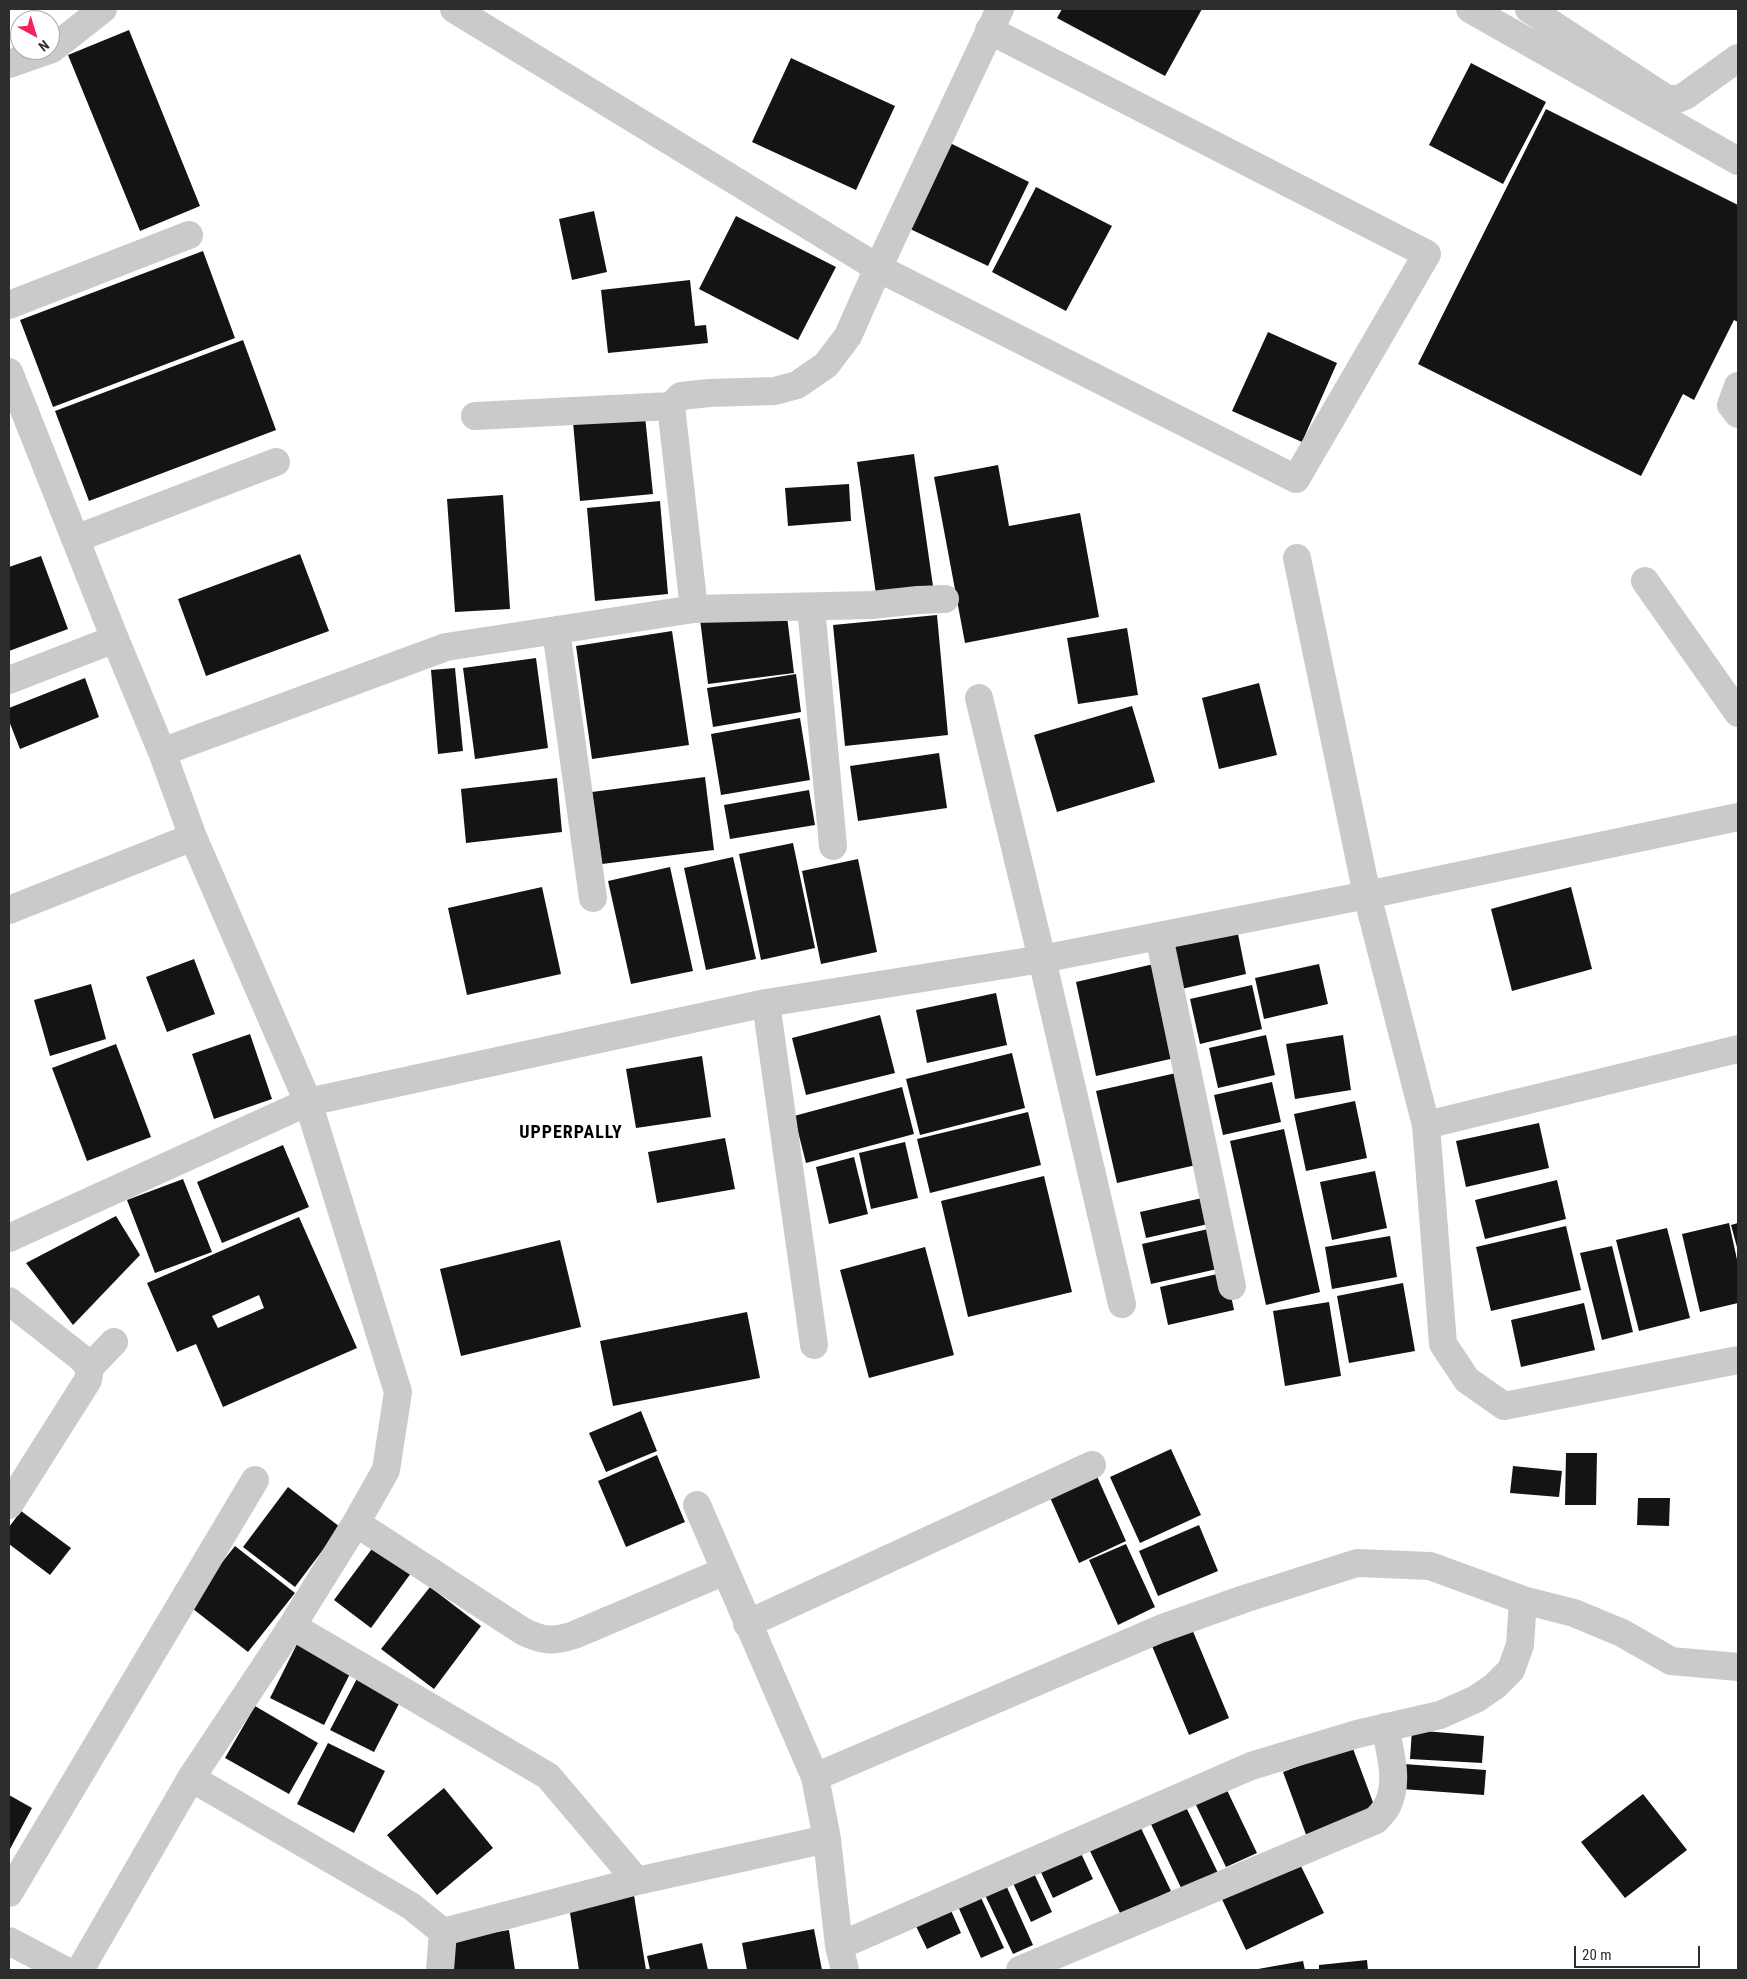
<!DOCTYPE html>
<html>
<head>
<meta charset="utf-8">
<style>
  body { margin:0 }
  #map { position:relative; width:1747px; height:1979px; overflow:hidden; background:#fff; font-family:"Roboto Condensed",sans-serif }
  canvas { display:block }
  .frame { position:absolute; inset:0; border:10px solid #2d2d2d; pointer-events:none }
  .north { position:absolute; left:10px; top:10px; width:50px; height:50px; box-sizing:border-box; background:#fff; border:1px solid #ababab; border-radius:50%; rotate:141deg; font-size:14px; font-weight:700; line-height:20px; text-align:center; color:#2d2d2d }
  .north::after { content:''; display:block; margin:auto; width:18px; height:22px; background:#f02358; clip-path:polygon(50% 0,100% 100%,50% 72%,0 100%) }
  .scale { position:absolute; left:1574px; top:1946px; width:126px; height:22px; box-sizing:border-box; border:2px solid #2d2d2d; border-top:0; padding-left:6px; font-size:15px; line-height:18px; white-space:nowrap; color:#2d2d2d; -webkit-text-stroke:4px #fff; paint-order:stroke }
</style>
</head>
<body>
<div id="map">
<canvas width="1747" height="1979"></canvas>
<div class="frame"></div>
<div class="north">N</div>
<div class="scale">20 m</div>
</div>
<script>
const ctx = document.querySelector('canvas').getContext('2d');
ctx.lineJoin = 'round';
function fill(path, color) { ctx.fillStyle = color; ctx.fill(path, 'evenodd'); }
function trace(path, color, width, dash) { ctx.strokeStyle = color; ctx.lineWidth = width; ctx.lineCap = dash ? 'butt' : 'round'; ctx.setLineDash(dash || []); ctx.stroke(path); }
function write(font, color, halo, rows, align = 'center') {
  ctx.font = font + ' "Roboto Condensed",sans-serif'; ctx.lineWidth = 5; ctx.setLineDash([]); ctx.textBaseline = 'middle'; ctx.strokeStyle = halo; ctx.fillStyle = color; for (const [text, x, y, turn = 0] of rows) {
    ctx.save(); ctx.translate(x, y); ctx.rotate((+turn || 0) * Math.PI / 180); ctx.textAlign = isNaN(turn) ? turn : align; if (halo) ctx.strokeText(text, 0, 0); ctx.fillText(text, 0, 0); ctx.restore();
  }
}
fill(new Path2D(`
  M1062,9h140l-37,67 -108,-58z
  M129,30l71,176 -60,25 -72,-176z
  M791,58l104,48 -39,84 -104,-48z
  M1471,63l75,39 -43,82 -74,-39z
  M1546,109l192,96v117l-4,-2 -40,80 -11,-6 -42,82 -223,-112z
  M948,142l81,40 -41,84 -82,-39z
  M1036,187l76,39 -46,85 -74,-39z
  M594,211l13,61 -35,8 -13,-61z
  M736,216l100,51 -38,73 -99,-51z
  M203,251l32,87 -182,69 -33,-87z
  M690,280l5,46 11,-1 2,18 -100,10 -7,-63z
  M1268,332l69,31 -35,79 -70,-31z
  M243,340l33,90 -187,71 -34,-90z
  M645,416l8,78 -73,7 -7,-79z
  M914,454l20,139 -57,8 -20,-139z
  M998,465l11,61 71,-13 19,104 -134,26 -31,-166z
  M849,484l2,37 -63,5 -3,-38z
  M503,495l7,114 -55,3 -8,-113z
  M660,501l8,93 -73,7 -8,-93z
  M300,554l29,77 -123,45 -28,-77z
  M41,556l27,73 -59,22v-84z
  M786,608l8,65 -86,11 -8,-65z
  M937,615l11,120 -103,11 -12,-121z
  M1127,628l11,67 -60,9 -11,-66z
  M672,631l17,114 -97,14 -16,-113z
  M536,658l12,90 -73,11 -12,-91z
  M455,668l8,83 -25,3 -7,-84z
  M796,674l5,38 -88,15 -6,-39z
  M85,678l14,39 -79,32 -11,-28v-13z
  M1259,683l18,72 -58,14 -17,-71z
  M1132,706l23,76 -98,30 -23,-77z
  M800,718l10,62 -89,15 -10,-61z
  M939,753l8,55 -89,13 -8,-55z
  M705,777l9,73 -112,14 -10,-72z
  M557,778l5,54 -96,11 -5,-54z
  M809,790l6,35 -85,14 -6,-34z
  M793,843l22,105 -54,12 -22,-106z
  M733,857l23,102 -50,11 -22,-102z
  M858,859l19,93 -56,12 -19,-93z
  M670,867l23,104 -62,13 -23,-103z
  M542,887l19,87 -94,21 -19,-87z
  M1571,887l21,82 -80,22 -21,-82z
  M1236,924l10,50 -69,16 -11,-50z
  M194,959l21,55 -48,18 -21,-55z
  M1158,963l21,94 -83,19 -20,-94z
  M1319,964l9,40 -64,15 -9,-41z
  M91,984l15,55 -56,17 -16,-56z
  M1252,985l10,44 -62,15 -10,-45z
  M996,993l11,52 -80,18 -11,-53z
  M880,1015l15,58 -89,22 -14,-57z
  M250,1034l22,65 -58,20 -22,-65z
  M1266,1035l9,40 -57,13 -9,-40z
  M1343,1035l8,55 -56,9 -9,-55z
  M116,1044l35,93 -64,24 -35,-93z
  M1012,1053l13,55 -105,27 -14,-56z
  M702,1056l9,61 -75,11 -10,-59z
  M1176,1073l20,92 -79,18 -21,-92z
  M1272,1082l9,40 -58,13 -9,-40z
  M902,1087l12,47 -108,29 -12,-47z
  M1355,1101l12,57 -61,13 -12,-57z
  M1028,1112l13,53 -111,28 -13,-54z
  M1539,1123l10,45 -83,19 -10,-46z
  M1284,1129l36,163 -54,13 -36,-164z
  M725,1138l10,51 -78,14 -9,-51z
  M905,1142l13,56 -47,11 -12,-56z
  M283,1145l26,62 -87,36 -25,-61z
  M854,1157l14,57 -39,10 -13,-57z
  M1375,1171l12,57 -55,12 -12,-58z
  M1044,1176l28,116 -104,25 -27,-116z
  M183,1179l29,73 -57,21 -28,-73z
  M1557,1180l9,39 -81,20 -10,-39z
  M1211,1196l6,26 -71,16 -6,-26z
  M116,1216l24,39 -67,70 -47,-62z
  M299,1217l58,131 -134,59 -27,-63 -19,8 -30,-69zM259,1295l5,13 -46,20 -6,-12z
  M1729,1223l9,41v39l-38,9 -18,-78z
  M1738,1223v28l-7,-26z
  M1566,1226l15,64 -90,21 -15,-64z
  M1217,1227l9,40 -75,17 -9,-40z
  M1667,1228l23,90 -51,13 -23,-91z
  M1390,1236l7,41 -65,12 -7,-42z
  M560,1240l21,87 -120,29 -21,-87z
  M1612,1246l21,86 -31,8 -22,-87z
  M925,1247l29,108 -85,23 -29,-108z
  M1226,1272l8,38 -66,15 -8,-38z
  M1403,1283l12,68 -66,12 -12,-67z
  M1329,1302l12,74 -56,10 -12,-75z
  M1584,1303l11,47 -74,17 -10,-47z
  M747,1312l13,66 -147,28 -13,-65z
  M641,1411l16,40 -51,21 -17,-39z
  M1171,1449l30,66 -61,28 -30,-66z
  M1566,1453h31l-1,52h-31z
  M657,1455l28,67 -59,25 -28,-66z
  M1513,1466l49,5 -3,26 -49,-4z
  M1095,1472l31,69 -47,22 -31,-70z
  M288,1487l52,40 -45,60 -52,-40z
  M1638,1498h32l-1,28 -32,-1z
  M21,1511l50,37 -21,27 -41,-31v-17z
  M1199,1525l19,46 -60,25 -19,-45z
  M377,1542l37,27 -43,59 -37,-28z
  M1126,1544l29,63 -37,18 -29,-65z
  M235,1546l60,47 -47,59 -60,-47z
  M430,1587l51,39 -47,63 -53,-40z
  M1192,1629l37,89 -40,17 -37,-89z
  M301,1636l54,28 -31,61 -54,-27z
  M361,1671l43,23 -30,58 -44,-22z
  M255,1706l63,37 -29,51 -64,-36z
  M1412,1730l72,6 -2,27 -72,-4z
  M328,1743l57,28 -31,62 -57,-29z
  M1352,1746l25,67 -69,27 -25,-68z
  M1404,1764l82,6 -2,25 -82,-6z
  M1225,1786l32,67 -31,14 -32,-66z
  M444,1788l49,60 -56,47 -50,-60z
  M1643,1794l44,56 -62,48 -44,-56z
  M9,1795l23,13 -23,43z
  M1184,1803l35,72 -36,17 -34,-72z
  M1140,1826l31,65 -50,24 -31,-64z
  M1079,1849l14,30 -40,19 -14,-30z
  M1296,1856l28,57 -78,37 -27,-57z
  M1033,1871l19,41 -21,10 -19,-41z
  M1005,1883l28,62 -20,9 -29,-61z
  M633,1889l13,81h-67l-11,-70z
  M978,1891l26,57 -23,10 -25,-56z
  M949,1906l12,27 -34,16 -13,-27z
  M814,1929l8,41h-75l-5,-27z
  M509,1930l6,40h-67l-5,-29z
  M702,1943l6,27h-58l-3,-14z
  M1367,1960l1,10h-49v-5z
  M1303,1961l2,9h-47v-1z`), '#141414');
trace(new Path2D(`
  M454,9l424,259 418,211 131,-225 -438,-224
  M1470,9l268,152
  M1529,9l138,90h11l7,-3 53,-38
  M9,64l43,-15 51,-40
  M9,305l180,-70
  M9,372l106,267 47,113 31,85 115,265 90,290 -12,78 -30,53 -64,103 -101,152 -111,192
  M1738,386l-7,19 7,9
  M475,416l196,-10
  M75,539l201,-77
  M1297,558l70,337 59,230 17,219 24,36 37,26 234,-46
  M1645,581l93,132
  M811,607l22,239
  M694,609l-23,-203 10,-10 28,-3 66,-2 22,-6 29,-20 22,-29 30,-68 122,-259
  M556,630l37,268
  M9,680l106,-41
  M979,698l63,261 80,345
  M162,752l284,-105 248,-38 178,-4 46,-5 27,-1
  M9,910l184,-73
  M1159,936l73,350
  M766,1003l48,342
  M1426,1125l312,-76
  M9,1238l299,-136 458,-99 276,-44 325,-64 371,-78
  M9,1301l71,56 10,10
  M9,1505l79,-125 2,-13 24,-25
  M697,1505l118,272 12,62 12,107 6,24
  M356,1523l168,109c20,9 28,10 50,3l151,-64
  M747,1624l345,-159
  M292,1626l256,150 89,105
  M815,1777l345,-148 84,-30 113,-36 73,3 93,34 51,13 48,20 49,28 67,6
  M191,1778l220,128 32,26
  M9,1893l246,-413
  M443,1932l194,-51 190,-42
  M839,1946l412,-180 106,-32 83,-19 36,-16 19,-13 16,-16 9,-25 3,-45
  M440,1970l3,-38
  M1020,1970l356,-150c4,-5 10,-10 12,-16 11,-24 2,-52 -3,-77`), '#cacaca', 28);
trace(new Path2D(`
  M9,1941l55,29`), '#cacaca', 28);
ctx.letterSpacing = '1px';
write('bold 18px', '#000', '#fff', [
  ["UPPERPALLY",571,1133]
]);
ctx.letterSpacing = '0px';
</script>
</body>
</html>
